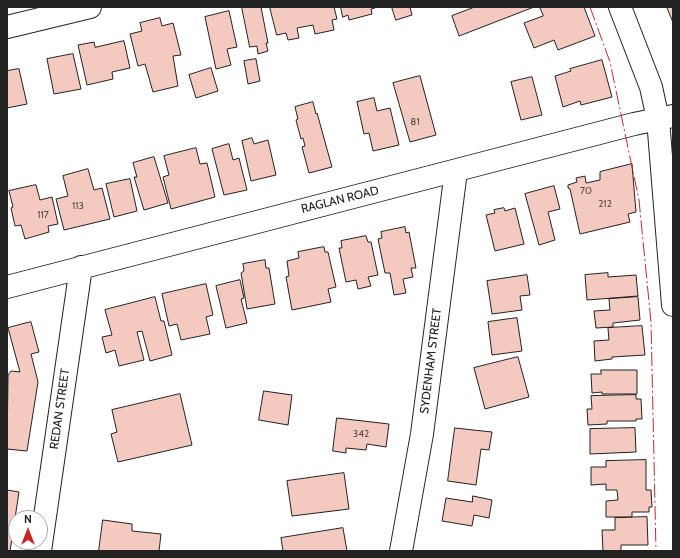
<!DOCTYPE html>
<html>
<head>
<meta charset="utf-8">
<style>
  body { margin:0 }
  #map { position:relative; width:680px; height:558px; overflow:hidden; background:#fff; font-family:Cabin,sans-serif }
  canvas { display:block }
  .frame { position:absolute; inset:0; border:8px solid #222; pointer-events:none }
  .north { position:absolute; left:8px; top:510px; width:40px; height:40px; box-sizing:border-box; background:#fff; border:1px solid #a7a7a7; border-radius:50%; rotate:0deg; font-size:11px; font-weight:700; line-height:16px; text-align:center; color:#222 }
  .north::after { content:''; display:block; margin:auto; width:14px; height:18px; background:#c62828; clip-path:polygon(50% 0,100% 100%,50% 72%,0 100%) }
</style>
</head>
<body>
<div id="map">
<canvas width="680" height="558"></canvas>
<div class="frame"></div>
<div class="north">N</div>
</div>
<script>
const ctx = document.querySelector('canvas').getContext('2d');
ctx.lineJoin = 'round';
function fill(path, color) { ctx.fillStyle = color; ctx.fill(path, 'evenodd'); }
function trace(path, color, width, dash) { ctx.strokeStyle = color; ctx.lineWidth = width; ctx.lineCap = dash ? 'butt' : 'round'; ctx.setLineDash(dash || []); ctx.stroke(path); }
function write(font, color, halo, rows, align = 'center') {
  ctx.font = font + ' Cabin,sans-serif'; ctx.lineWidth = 3; ctx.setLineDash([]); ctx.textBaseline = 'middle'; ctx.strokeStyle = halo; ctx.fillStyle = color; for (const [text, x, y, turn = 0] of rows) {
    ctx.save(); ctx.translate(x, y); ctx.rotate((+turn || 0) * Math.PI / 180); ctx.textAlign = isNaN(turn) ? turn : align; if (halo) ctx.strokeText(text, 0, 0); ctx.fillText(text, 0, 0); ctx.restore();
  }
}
const building = new Path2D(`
  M242,7h19l7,36h-2l2,8 -10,3 -1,-8 -7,1z
  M270,7h64l3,12 -5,1 2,10 -19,4 -2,-9 -16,3 2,10 -11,2 -2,-7 -9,2z
  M341,7h34v1l-4,1 1,5 -23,6 -1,-5 -5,2z
  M392,7h18l2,8 -16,5z
  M475,7h59l-75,29 -7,-20z
  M540,7h44l11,29 -37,14 -4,-10 -20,8 -10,-25 19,-7z
  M667,7h6v15z
  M229,11l8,36 -10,2 4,16 -15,4 -11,-52z
  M160,18l2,8 11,-3 8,32 -8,1 5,30 -25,6 -8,-28 -7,2 -8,-32 12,-3 -2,-8z
  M124,41l6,27 -18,4 1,7 -26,6 -9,-40 16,-3 1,5z
  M73,54l8,35 -27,5 -7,-35z
  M256,59l4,22 -12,3 -4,-23z
  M602,60l10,37 -31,8 -1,-4 -17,6 -8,-31 16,-5 -1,-2z
  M211,68l7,23 -22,7 -7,-23z
  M19,69l8,35 -20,4v-37z
  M420,76l16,59 -26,7 -17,-59z
  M532,77l10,38 -21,5 -10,-38z
  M374,98l3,13 13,-3 9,37 -26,6 -4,-18 -5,1 -7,-32z
  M313,102l3,12 1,-1 15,54 -23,6 -7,-26 3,-1 -2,-8 -2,1 -5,-19 2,-1 -3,-12z
  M252,138l2,6 14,-4 8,35 -25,6 -9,-40z
  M229,144l4,16 6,-2 8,32 -23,5 -12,-46z
  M196,148l4,16 7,-1 8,34 -44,12 -8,-32 6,-2 -5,-19z
  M154,157l14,46 -24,7 -10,-33h3l-4,-14z
  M632,164l4,48 -8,2 2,8 -50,12 -10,-45 -2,-1v-3l9,-3 -1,-4 9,-2 1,7 14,-3v-8z
  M88,169l6,21 8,-2 8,31 -46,11 -8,-31 12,-3 -5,-20z
  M130,179l7,32 -23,6 -8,-33z
  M36,185l4,15 12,-3 6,27 -10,2 1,6 -24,7 -4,-14 -6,1 -4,-18 2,-1 -4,-16z
  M554,186l6,23 -12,3 7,28 -16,5 -14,-51z
  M504,208l1,3 10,-3 9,36 -29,7 -9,-36 9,-2 -1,-3z
  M405,227l1,6 3,-1 7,36h-5l2,9 -10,2 3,14 -12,2 -4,-22h-5l-7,-34 4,-1 -1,-6z
  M366,236l2,6h3l7,33 -10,2 3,9 -13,3 -2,-9 -10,2 -7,-34h3l-1,-7z
  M324,247l1,5h3l8,35 -8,2 3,13 -39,8 -6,-33 3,-1 -2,-15 12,-3 -1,-6z
  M265,260l1,8h3l6,36 -28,5 -6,-36 3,-2 -1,-7z
  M608,273v4l28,-2 2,21 -51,4 -2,-25z
  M527,275l3,20 -10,1 2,14 -30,4 -5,-33z
  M240,280l4,18 -3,1 6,24 -21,5 -10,-42z
  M206,284l7,31 -7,2 4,17 -29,6 -4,-16 -8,2 -7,-32z
  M155,297l6,24h3l8,34 -22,6 -8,-30 -5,1 7,28 -25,6 -4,-16 -9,3 -4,-16 10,-2 -7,-25z
  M638,297l2,23 -27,3v4l-17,1 -2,-17 16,-1 -1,-11z
  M517,318l5,33 -30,4 -4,-33z
  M31,322l8,30 -8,2 7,28 -11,69 -20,-2 1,-74 3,-4 9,1 -12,-44z
  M642,326l3,29 -33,2v2l-17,2 -1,-20 15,-1 -1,-12z
  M518,357l11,40 -44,12 -11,-41z
  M601,370h36v24h-35v-2l-10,1 -1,-19h10z
  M264,391l28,4 -4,30 -29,-5z
  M180,394l12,51 -74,17 -7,-28 6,-2 -5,-22z
  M636,395v4h5l1,20h-6v2h-29v3l-19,1 -1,-16h5l-1,-13z
  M337,418l52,6 -3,23 -19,-3 -1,6 -20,-2v5l-13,-2z
  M455,428l37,4 -3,18 -8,-1 -5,36 -28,-4z
  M635,428l1,24 -46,2v-25z
  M646,460v30h5l1,17h-3v5h-17v5h-26v-16l12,-1 -1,-10h-11v-6l-15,1v-18h15v-6z
  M344,473l5,36 -57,7 -5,-35z
  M7,490l12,2 -9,59h-3z
  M473,496l19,4 -3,18 -15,-3 -2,11 -30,-5 4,-23 26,4z
  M647,517l1,28h-27v6h-18l-1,-21h13v-12z
  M103,520l29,4v7l29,3 -2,17h-60z
  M343,528l4,23h-64l-2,-13z`);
fill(building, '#f3c9c0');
trace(building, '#222', 1);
const minor = new Path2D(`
  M7,27l83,-20
  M7,287l627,-163 39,-8
  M40,551l41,-284
  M401,551l21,-117 34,-263`);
const major = new Path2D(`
  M620,7l31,80 7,32 15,186`);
trace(minor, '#222', 24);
trace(major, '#222', 24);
trace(minor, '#fff', 22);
trace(major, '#fff', 22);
trace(new Path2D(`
  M590,7l20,55 29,138 12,122 5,229`), '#c62828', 1, [14, 3, 2, 3]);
write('10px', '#564c4a', null, [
  ["81",415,122],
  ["70",586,191],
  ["212",605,204],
  ["113",78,206],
  ["117",43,215],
  ["342",361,434]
]);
write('12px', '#222', '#fff', [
  ["RAGLAN ROAD",340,200,-14],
  ["SYDENHAM STREET",431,361,-83],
  ["REDAN STREET",60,409,-82]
]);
</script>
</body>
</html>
